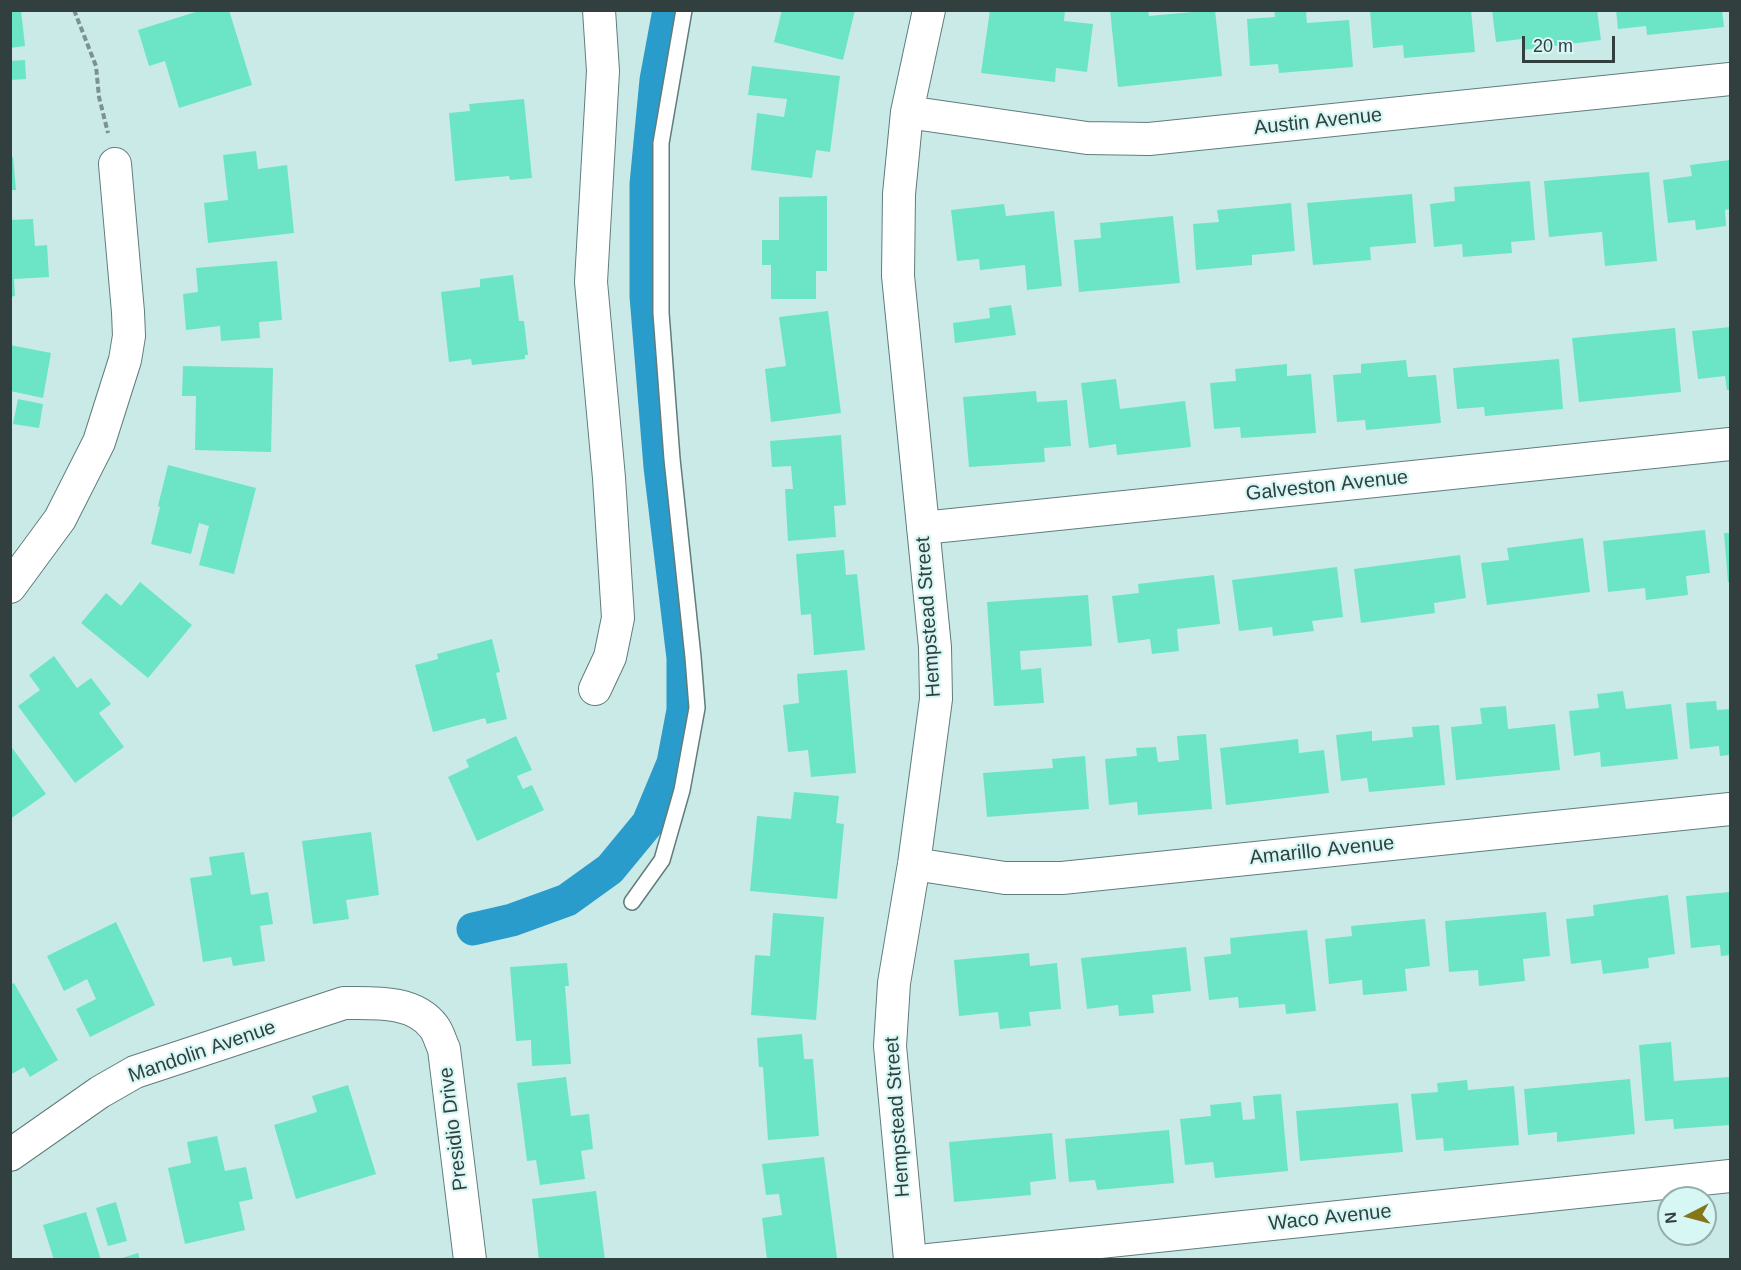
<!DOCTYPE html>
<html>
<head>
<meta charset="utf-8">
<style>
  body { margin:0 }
  #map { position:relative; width:1741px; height:1270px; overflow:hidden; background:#caeae8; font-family:Helvetica,sans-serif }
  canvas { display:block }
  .frame { position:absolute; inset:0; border:12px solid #323f3f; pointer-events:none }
  .north { position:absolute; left:1657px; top:1186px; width:60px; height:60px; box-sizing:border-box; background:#d7f7f5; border:2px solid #95adac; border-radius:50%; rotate:264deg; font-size:16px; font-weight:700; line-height:24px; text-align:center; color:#323f3f }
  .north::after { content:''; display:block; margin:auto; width:21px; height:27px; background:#86761a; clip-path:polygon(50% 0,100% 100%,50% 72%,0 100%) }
  .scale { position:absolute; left:1522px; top:36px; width:93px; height:27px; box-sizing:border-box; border:3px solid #323f3f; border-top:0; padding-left:8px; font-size:18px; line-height:21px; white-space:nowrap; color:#323f3f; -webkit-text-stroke:4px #d7f7f5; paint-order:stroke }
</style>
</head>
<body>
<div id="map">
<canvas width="1741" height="1270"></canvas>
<div class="frame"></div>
<div class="north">N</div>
<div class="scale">20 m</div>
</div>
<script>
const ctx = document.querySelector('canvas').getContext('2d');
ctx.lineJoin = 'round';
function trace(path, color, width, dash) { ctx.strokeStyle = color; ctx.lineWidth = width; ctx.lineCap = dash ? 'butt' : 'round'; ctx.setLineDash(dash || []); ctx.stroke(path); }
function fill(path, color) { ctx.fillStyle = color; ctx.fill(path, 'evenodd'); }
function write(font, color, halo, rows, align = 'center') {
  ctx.font = font + ' Helvetica,sans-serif'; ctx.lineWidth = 4.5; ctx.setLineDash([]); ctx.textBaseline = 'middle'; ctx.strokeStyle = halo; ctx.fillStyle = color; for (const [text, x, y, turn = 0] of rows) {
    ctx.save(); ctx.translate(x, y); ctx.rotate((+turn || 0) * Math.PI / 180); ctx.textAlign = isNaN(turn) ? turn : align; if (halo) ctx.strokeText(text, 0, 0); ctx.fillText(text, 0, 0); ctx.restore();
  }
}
trace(new Path2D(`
  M473,929l39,-9 55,-20 43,-31 38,-46 25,-60 10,-53v-52l-23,-191 -14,-171v-112l10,-104 13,-70`), '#2a9ccb', 33);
fill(new Path2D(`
  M10,10h11l4,36 -15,2z
  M202,10h27l23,75 -73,23 -14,-47 -16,5 -11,-36z
  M782,10h73l-12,50 -69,-18z
  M990,10h75l-1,11 29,3 -6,48 -31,-4 -1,14 -74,-9z
  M1110,10h38l1,6 66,-6 7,66 -104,11z
  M1274,10h32l1,13 42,-3 4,47 -74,6 -1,-9 -28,2 -3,-47 28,-2z
  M1370,10h101l4,42 -71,6 -1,-13 -30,3z
  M1492,10h105l4,30 -78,10 -1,-11 -26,3z
  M1616,10h106l2,17 -77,8 -1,-9 -28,3z
  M25,60l1,19 -16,1v-19z
  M752,66l88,10 -10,76 -14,-2 -4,28 -61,-8 6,-57 27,4 3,-18 -39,-4z
  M524,99l8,79 -22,2 -1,-4 -54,5 -6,-68 21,-2 -1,-7z
  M256,151l2,18 29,-4 7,68 -86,10 -4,-40 24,-3 -5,-45z
  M10,157h3l3,33h-6z
  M1730,160v49l-5,1 1,16 -30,4 -1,-10 -27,3 -5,-43 29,-4 -2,-11z
  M1649,172l8,89 -52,5 -3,-34 -53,5 -5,-56z
  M1530,181l5,59 -24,2 1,11 -49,4 -1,-13 -28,3 -4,-43 25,-3 -1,-14z
  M1412,194l4,49 -46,4 1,13 -58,5 -6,-62z
  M827,196v75h-11v28h-45v-34h-9v-25h17v-43z
  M1291,203l4,48 -43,4v10l-56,5 -3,-46 26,-2 -2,-12z
  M1004,204l2,12 48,-5 8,75 -35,4 -2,-25 -45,5 -1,-11 -22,2 -6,-51z
  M1173,216l7,67 -101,9 -5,-52 27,-2 -1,-15z
  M33,219l2,27 12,-1 2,32 -35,2 1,17 -5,1v-77z
  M277,261l5,59 -23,2 1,16 -39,3 -1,-15 -34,4 -3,-36 15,-2 -2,-24z
  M513,275l6,46h5l4,34h-3v4l-53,6 -1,-6 -22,3 -8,-70 39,-5v-8z
  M1011,305l5,30 -61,8 -2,-20 37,-5 -1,-10z
  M828,311l13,102 -70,9 -6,-53 21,-3 -7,-49z
  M1730,327v63h-3l-2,-14 -27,3 -6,-48z
  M1675,328l6,64 -102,10 -7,-64z
  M10,345l41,8 -8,45 -33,-7z
  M1559,359l4,50 -78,7 -1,-9 -27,2 -4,-41z
  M1406,360l2,17 28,-2 5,48 -75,7 -1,-10 -28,2 -4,-47 28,-2v-9z
  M1287,364v12l24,-2 5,59 -75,5 -1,-11 -26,2 -4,-46 26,-2 -1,-12z
  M183,366l90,2 -2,84 -76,-2 1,-54h-14z
  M1116,379l4,30 65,-8 6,46 -74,8 -1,-11 -27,4 -8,-65z
  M1036,391l1,11 30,-2 4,46 -27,2 1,14 -76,5 -6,-70z
  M18,399l25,5 -4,24 -26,-4z
  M841,435l5,70 -12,1 2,31 -48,4 -3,-52h8l-2,-23 -19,1 -2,-26z
  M168,465l88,23 -22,86 -35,-9 10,-39 -10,-3 -8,31 -40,-10 9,-37 -2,-1z
  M1705,530l5,43 -24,3 2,19 -42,5 -1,-12 -37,4 -5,-51z
  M1724,533h6v49h-2z
  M1583,538l7,54 -103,13 -6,-42 28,-3 -2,-12z
  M844,550l2,25 11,-1 8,76 -51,5 -3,-41 -10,1 -5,-61z
  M1460,555l6,43 -32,5 1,10 -74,10 -7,-54z
  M1337,567l6,50 -31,4 2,10 -41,5 -1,-9 -33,4 -7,-51z
  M1214,575l6,49 -43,5 2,22 -27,3 -2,-15 -32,4 -6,-47 27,-3 -1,-9z
  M140,582l52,43 -44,53 -67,-55 25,-30 15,13z
  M1088,595l4,51 -72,5 1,19 20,-2 3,35 -50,3 -7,-104z
  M492,639l8,33 -4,1 11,46 -20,5 -2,-6 -52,14 -18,-67 23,-6 -1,-5z
  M54,656l23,32 14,-10 20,26 -12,9 25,34 -49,36 -57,-77 22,-16 -11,-15z
  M847,670l9,103 -45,4 -3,-27 -20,2 -5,-47 16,-2 -2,-29z
  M1623,691l3,18 45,-5 7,55 -77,8 -1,-15 -26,4 -5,-45 30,-3 -2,-14z
  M1716,701l1,9 13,-1v46l-10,1 -1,-10 -29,3 -4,-46z
  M1506,706l2,23 47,-5 5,46 -104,10 -5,-53 31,-3 -2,-16z
  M1439,725l6,60 -76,7 -2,-14 -26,3 -5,-46 36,-4v10l41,-4 -1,-10z
  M1206,734l6,75 -74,6 -1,-13 -28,3 -4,-46 32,-3 -1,-8 20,-1 2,15 21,-2 -2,-24z
  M516,736l16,34 -15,6 6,13 9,-4 12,25 -67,31 -29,-64 21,-10 -3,-7z
  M1298,739l1,14 25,-3 5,43 -103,12 -6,-57z
  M10,745l36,49 -36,25z
  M1085,756l4,53 -102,8 -4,-44 70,-5 -1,-9z
  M794,792l45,4 -3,27 8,1 -7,75 -87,-8 7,-75 34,3z
  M371,832l8,63 -33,5 3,19 -36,5 -11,-83z
  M244,852l7,43 17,-3 5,32 -13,2 5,35 -32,5 -2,-9 -28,5 -13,-84 22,-3 -3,-18z
  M1730,892v63l-9,1 -1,-11 -29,3 -5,-52z
  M1668,895l7,59 -27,4 1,10 -46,6 -2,-14 -30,4 -5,-45 28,-3 -1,-11z
  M1546,912l4,44 -27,3 2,22 -46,5 -1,-16 -29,2 -4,-51z
  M773,913l51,4 -8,103 -65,-5 4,-60 15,1z
  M1425,919l5,47 -25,3 2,22 -44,4 -1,-15 -33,4 -4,-45 27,-3 -1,-10z
  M116,922l39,83 -65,32 -14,-28 20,-10 -9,-20 -23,12 -17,-35z
  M1307,930l9,81 -30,3 -1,-10 -46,4 -1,-11 -29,3 -5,-43 27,-3 -1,-16z
  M1186,947l5,44 -39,4 2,18 -35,3 -1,-11 -31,4 -6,-51z
  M1029,953l1,13 27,-3 4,46 -32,3 2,14 -31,3 -2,-17 -39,4 -5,-56z
  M567,963l2,23h-4l6,78 -39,2 -1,-26 -15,1 -6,-74z
  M14,983l44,77 -28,17 -6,-10 -14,8v-90z
  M802,1034l2,25h9l6,77 -51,4 -5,-73h-4l-2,-29z
  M1671,1042l3,39 56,-4v48l-56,4 -1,-10 -28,2 -6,-76z
  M566,1077l5,39 18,-2 4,35 -12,2 4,28 -45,6 -4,-25 -9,1 -10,-78z
  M1630,1079l5,55 -78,8v-10l-29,3 -4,-46z
  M1467,1080l1,10 46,-4 5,59 -75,6 -1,-13 -27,2 -5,-46 27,-2 -1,-9z
  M348,1085l28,89 -80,25 -22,-74 43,-13 -5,-16z
  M1281,1094l7,77 -73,7 -2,-16 -28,3 -5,-46 31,-3 -1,-11 31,-3 2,18 12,-1 -2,-23z
  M1398,1103l5,49 -103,9 -4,-50z
  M1169,1130l5,53 -77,7 -2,-10 -26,2 -4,-43z
  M1052,1133l4,46 -26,3 1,13 -77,7 -5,-60z
  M217,1136l8,35 21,-4 7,32 -14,3 6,28 -60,14 -17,-76 23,-5 -4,-21z
  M824,1157l13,101 -70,2 -5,-42 20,-3 -3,-21 -13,1 -4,-31z
  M596,1191l9,69h-66l-7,-61z
  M116,1202l11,39 -19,5 -12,-38z
  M86,1212l15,48h-47l-11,-35z
  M138,1253l2,7h-21v-1z`), '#6be5c6');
const lane = new Path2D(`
  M632,902l30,-42 20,-70 15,-82 -4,-51 -21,-198 -11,-146v-170l23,-133`);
const street = new Path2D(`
  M907,112l180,26 62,1 581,-60
  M923,528l807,-84
  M10,587l50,-68 39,-77 26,-82 4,-24 -1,-24 -13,-148
  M595,689l15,-32 8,-39 -9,-140 -18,-196 12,-211 -4,-61
  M914,864l91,14h57l668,-69
  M10,1155l90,-63 35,-20 209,-69c30,0 70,-3 90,24 5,7 7,16 10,22l26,211
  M910,1260l-20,-214 4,-63 20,-119 22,-165 -1,-52 -37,-371 1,-82 8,-82 22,-102
  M929,1260l801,-84`);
trace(lane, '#607d7c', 18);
trace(street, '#607d7c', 34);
trace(new Path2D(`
  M74,10l22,56 3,31 9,36`), '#7c9292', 4, [6, 3]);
trace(lane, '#fff', 15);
trace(street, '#fff', 32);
write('20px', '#323f3f', '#d7f7f5', [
  ["Austin Avenue",1318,122,-6],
  ["Galveston Avenue",1327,486,-6],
  ["Hempstead Street",929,617,-94],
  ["Amarillo Avenue",1322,851,-6],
  ["Mandolin Avenue",202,1052,-19],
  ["Hempstead Street",898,1117,-94],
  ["Presidio Drive",454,1129,-97],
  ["Waco Avenue",1330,1218,-6]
]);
</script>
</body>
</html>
